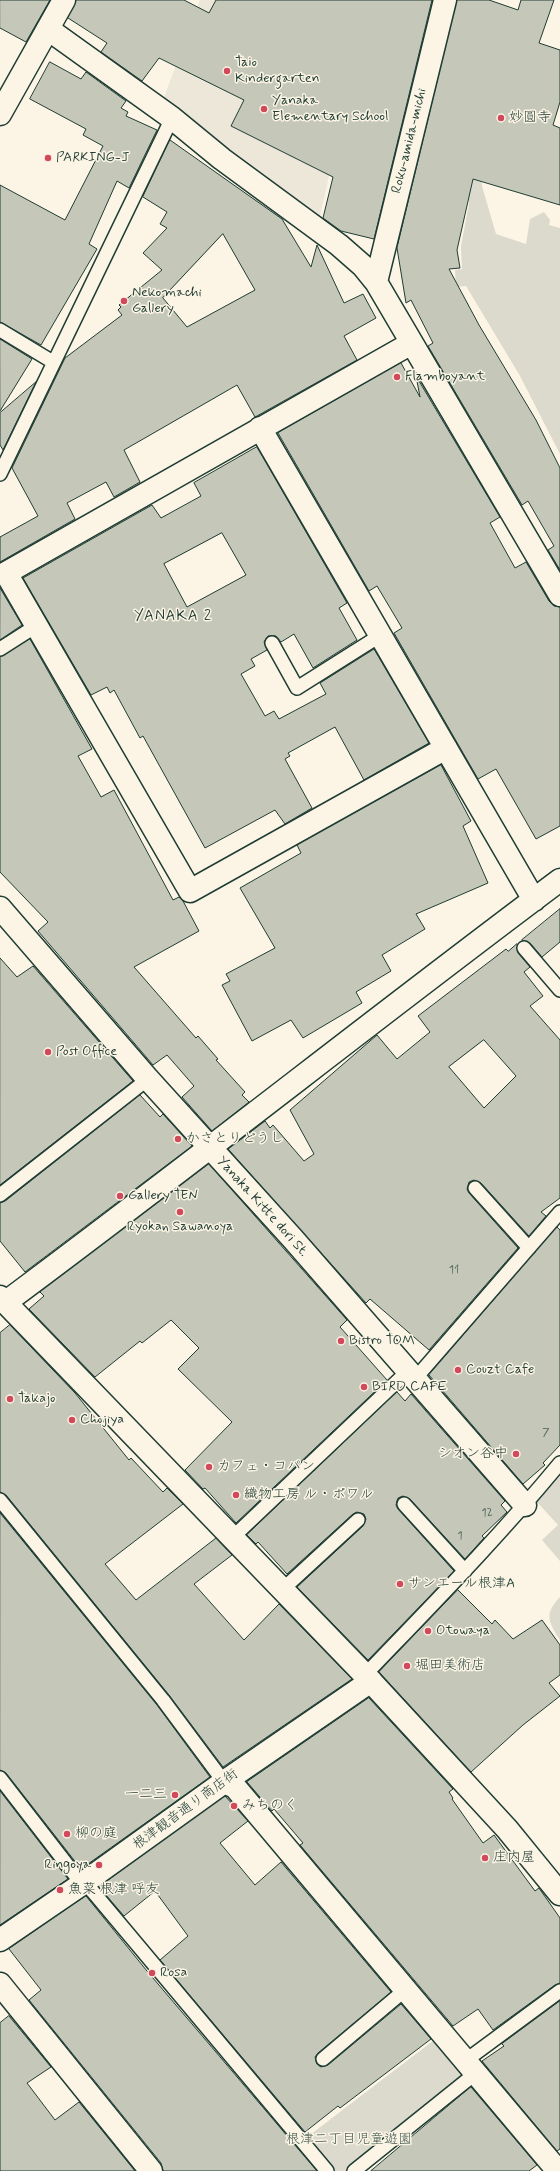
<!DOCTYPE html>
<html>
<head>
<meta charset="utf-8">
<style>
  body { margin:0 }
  canvas { display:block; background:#fcf5e5 }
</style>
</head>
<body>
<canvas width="560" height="2171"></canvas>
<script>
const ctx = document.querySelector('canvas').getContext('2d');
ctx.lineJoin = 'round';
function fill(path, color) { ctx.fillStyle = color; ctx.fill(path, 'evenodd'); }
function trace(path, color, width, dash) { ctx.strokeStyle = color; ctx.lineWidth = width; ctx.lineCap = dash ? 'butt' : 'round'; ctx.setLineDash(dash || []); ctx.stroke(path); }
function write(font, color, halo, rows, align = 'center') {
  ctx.font = font + ' Mynerve,"Klee One",sans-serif'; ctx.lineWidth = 3; ctx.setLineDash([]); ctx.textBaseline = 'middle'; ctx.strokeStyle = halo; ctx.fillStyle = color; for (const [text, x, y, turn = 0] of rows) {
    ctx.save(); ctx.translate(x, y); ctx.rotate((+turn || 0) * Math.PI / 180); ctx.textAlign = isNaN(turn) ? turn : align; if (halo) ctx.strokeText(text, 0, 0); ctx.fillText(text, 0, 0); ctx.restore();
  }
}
fill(new Path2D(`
  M200,0h169l-49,216 -157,-116z`), '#ece7d8');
fill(new Path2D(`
  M469,169h12l1,17 14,48 30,10 4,-25 14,-7 6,8 -1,5 11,3v226l-40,-78 -54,-90 -10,1 -1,-17 7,-1 -1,-23 8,-42z
  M560,1476v85l-18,-21 16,-15 -21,-23z
  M560,1597v43c-12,-19 -16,-26 0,-43z
  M442,2034l34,39 -122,98h-27l-25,-30z`), '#dcdacc');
const building = new Path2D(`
  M0,0h50l-24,42 -26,-14z
  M76,0h108l25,13 7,-13h216l-58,239 -33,-8 -18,-13 10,-41 -102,-51 13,-26 -85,-42 -17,23 -41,-29 6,-9 -39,-25z
  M457,0h32l29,10 3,-10h33l-15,43 21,7v52l-7,23 7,3v77l-87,-26 -16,71 3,18 -11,1 30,56 57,95 24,48v102l-12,-20 6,-4 -26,-45 -6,4 -94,-159 5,-3 -22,-43 -5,3 -9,-55z
  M50,62l31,17 5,-7 40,29 -5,7 7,4 -2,4 31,14 -28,58 -12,-7 -28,63 8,5 -56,96 -41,-23v-137l65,35 38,-74 -20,-11 3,-6 -56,-30z
  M170,140l112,79 29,48 6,-22 27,58 19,-9 13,24 -32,18 13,24 -100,56 -2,1 -18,-32 -113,65 16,32 -26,15 -8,-15 -39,21 8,16 -75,43v-25l38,-21 -26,-48 53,-110 57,-43 -4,-5 3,-3 -2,-2 43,-35 -19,-17 24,-25 -7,-4 7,-12 -24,-15zM223,234l32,56 -68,37 -24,-29z
  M0,339l32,20 -32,52z
  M401,363l19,34 -4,-21 84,141 -10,6 25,45 11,-6 23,39 5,5 6,1v219l-24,13 -40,-70 -18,10 -84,-146 8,-5 -25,-42 -8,5 -91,-158z
  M36,382l-33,68 -3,-5v-32z
  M257,447l90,156 -8,5 18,32 -44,28 -19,-34 -13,8 -5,-6h-8l-4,6 3,8 -16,9 4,7 -14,8 24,42 9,-5 5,8 47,-25 -6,-11 54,-34 55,94 -65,37 -29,-53 -47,26 2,3 -5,3 27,49 -27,16 -10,-14 -70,38 -62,-112 -3,2 -26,-48 -4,3 -3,-6 -16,8 -68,-117 129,-73 9,13 40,-22 -7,-13zM222,533l24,42 -59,32 -23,-43z
  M0,588l22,37 -22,15z
  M30,639l62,110 -14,7 23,41 13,-7 59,110 6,-3 4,4 16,30 -65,36 62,71 2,-2 20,23 -2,1 29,32 -3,3 7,7 -37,29 -30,-34 12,-11 -27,-31 -14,10 -115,-134 10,-9 -48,-50v-215z
  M441,765l30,56 -8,5 25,57 -72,31 9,15 -43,26 9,16 -35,21 6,11 -59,35 -12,-18 -39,21 -30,-56 8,-4 -4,-7 49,-26 -35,-60 61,-35 -4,-8z
  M560,909v33l-18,15 -12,-14 -8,-3z
  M517,944l1,9 12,14 -6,5 19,24 -13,10 30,34v158l-19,14 5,4 -17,20 -48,-53 -7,-3 -5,2 -2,7 2,4 49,55 -89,102 -59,-51 -4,4 -138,-154 37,-28 5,7 3,-3 31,36 10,-7 -24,-44 87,-75 20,24 33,-27 -12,-16 88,-67 2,2zM484,1040l32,36 -32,32 -35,-41z
  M0,958l17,19 16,-11 100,115 -133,104z
  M140,1095l20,22 3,-3 29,32 -167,126 -25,-31v-38l5,-2z
  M209,1164l138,156 -7,7 47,53 -151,143 -31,-35 -2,1 -18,-19 47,-48 -54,-53 21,-21 -28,-28 -29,23 -2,-2 -45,36 -66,-68 15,-13 -4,-4z
  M557,1227l3,3v215l-17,18 2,2 -22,19 -94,-109z
  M10,1325l65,68 54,67 2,-2 32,34 4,-4 16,16 -78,60 31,36 80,-62 16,17 -38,29 50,56 35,-36 73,75 -129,88 -54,-72 -163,-200 -6,-3v-159z
  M397,1392l8,9 6,-7 94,107 -4,4 6,7 -25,24 2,2 -19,21 -55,-60 -7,-3 -5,2 -2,7 2,4 56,62 -86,89 -71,-73 66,-61 3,-7 -2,-5 -7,-2 -4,2 -66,60 -29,-32 -2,2 -9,-9z
  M0,1513l157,192 53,72 -129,92 -75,-96 -6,-3z
  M458,1590l34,34 3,-4 18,19 29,-19 18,25v30l-11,8 11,13 -37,29 -52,47 -92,-100z
  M369,1698l84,91 -4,3 4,6 -1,1 31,44 11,-8 41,56 4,-3 21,30v65l-5,2 -62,45 -15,-21 -25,17 -153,-181 3,-2 -29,-34 -2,2 -25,-29z
  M0,1791l68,88 -68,46z
  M225,1796l23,25 -28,22 35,42 26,-23 110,130 -73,61 -3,4 2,7 4,3 7,-2 73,-61 30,35 -91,69 -2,-2 -33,26 -145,-172 28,-24 -33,-45 -31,25 -25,-29z
  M86,1896l61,75 170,200h-154l-2,-8 -132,-163 12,-10 -32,-41z
  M560,2001v148l-3,2 -75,-90 22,-15 -2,-2z
  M9,2016l42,51 -24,16 28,37 24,-18 56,69h-135v-148z
  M471,2087l66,78 -8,6h-158z`);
fill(building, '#c5c7b9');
trace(building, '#1f3d34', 1);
const lane = new Path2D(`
  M0,330l53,32
  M0,474l172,-356
  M272,643l25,45 84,-53
  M0,649l36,-23
  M524,948l36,42
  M475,1188l54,60
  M0,1195l148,-116
  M414,1380l146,-168
  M0,1500l163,200 61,82
  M404,1504l61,67
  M232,1538l175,-166
  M282,1590l76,-70
  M365,1675c67,-70 134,-138 195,-212
  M0,1778l82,106 7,3 238,284
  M323,2059l82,-69
  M465,2061l95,-70
  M354,2171l122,-98`);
const street = new Path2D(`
  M48,29l124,89 50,41 117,86 24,21 13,16 184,313
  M376,282l69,-282
  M410,344l-404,229 184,318 256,-143
  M260,428l274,472
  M0,1297l365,378 142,154 53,65
  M6,1302c186,-138 368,-283 554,-422
  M224,1782l11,5 323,384
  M0,1940l82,-56 142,-102 147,-101
  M0,1984l151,187`);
const secondary = new Path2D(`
  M0,114l64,-114
  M0,908l148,171 145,160 232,266
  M0,1301l2,-2`);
trace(lane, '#1f3d34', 16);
trace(street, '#1f3d34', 25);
trace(secondary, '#1f3d34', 25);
trace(lane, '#fcf5e5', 13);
trace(street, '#fcf5e5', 22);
trace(secondary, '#fcf5e5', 22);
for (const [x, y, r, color] of [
  [227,71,4,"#d1495b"],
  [264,109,4,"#d1495b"],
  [501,118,4,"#d1495b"],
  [48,158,4,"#d1495b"],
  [124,301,4,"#d1495b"],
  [397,377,4,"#d1495b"],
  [48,1052,4,"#d1495b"],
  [178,1139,4,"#d1495b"],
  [120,1196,4,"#d1495b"],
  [180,1212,4,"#d1495b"],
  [341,1341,4,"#d1495b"],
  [458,1370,4,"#d1495b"],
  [364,1387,4,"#d1495b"],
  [10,1399,4,"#d1495b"],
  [72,1420,4,"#d1495b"],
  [516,1454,4,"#d1495b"],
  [209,1467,4,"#d1495b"],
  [236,1495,4,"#d1495b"],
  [400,1584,4,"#d1495b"],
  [428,1631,4,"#d1495b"],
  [407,1666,4,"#d1495b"],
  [175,1795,4,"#d1495b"],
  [234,1806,4,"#d1495b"],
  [67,1834,4,"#d1495b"],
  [485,1858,4,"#d1495b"],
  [99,1865,4,"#d1495b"],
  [60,1890,4,"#d1495b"],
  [152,1973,4,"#d1495b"]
]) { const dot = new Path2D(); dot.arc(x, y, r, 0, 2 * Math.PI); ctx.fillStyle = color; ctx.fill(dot); trace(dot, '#fcf5e5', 1.5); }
write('12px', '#486055', null, [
  ["11",454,1270],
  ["7",546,1433],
  ["12",487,1513],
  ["1",460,1536]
]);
write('14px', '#1f3d34', '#fcf5e5', [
  ["Taio",235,63],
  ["Kindergarten",235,79],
  ["Yanaka",272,101],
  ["Elementary School",272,117],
  ["妙圓寺",509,118],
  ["PARKING-J",56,158],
  ["Nekomachi",132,293],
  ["Gallery",132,309],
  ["Flamboyant",405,377],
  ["Post Office",56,1052],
  ["かさとりどうし",186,1139],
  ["Gallery TEN",128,1196],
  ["Ryokan Sawanoya",180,1227,"center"],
  ["Bistro TOM",349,1341],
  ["Couzt Cafe",466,1370],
  ["BIRD CAFE",372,1387],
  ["Takajo",18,1399],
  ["Chojiya",80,1420],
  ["シオン谷中",508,1454,"right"],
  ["カフェ・コパン",217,1467],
  ["織物工房 ル・ポワル",244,1495],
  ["サンエール根津A",408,1584],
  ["Otowaya",436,1631],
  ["堀田美術店",415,1666],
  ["一二三",167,1795,"right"],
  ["みちのく",242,1806],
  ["柳の庭",75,1834],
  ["庄内屋",493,1858],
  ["Ringoya",91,1865,"right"],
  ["魚菜 根津 呼友",68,1890],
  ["Rosa",160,1973]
], 'left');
write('14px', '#1f3d34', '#fcf5e5', [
  ["Roku-amida-michi",410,141,-76],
  ["Yanaka Kitte dori St.",262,1207,48],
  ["根津観音通り商店街",186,1810,-36]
]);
write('14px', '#455c52', '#fcf5e5', [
  ["根津二丁目児童遊園",349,2140]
]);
ctx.letterSpacing = '1px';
write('15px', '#1f3d34', '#fcf5e5', [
  ["YANAKA 2",173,617]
]);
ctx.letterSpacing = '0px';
</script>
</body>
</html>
